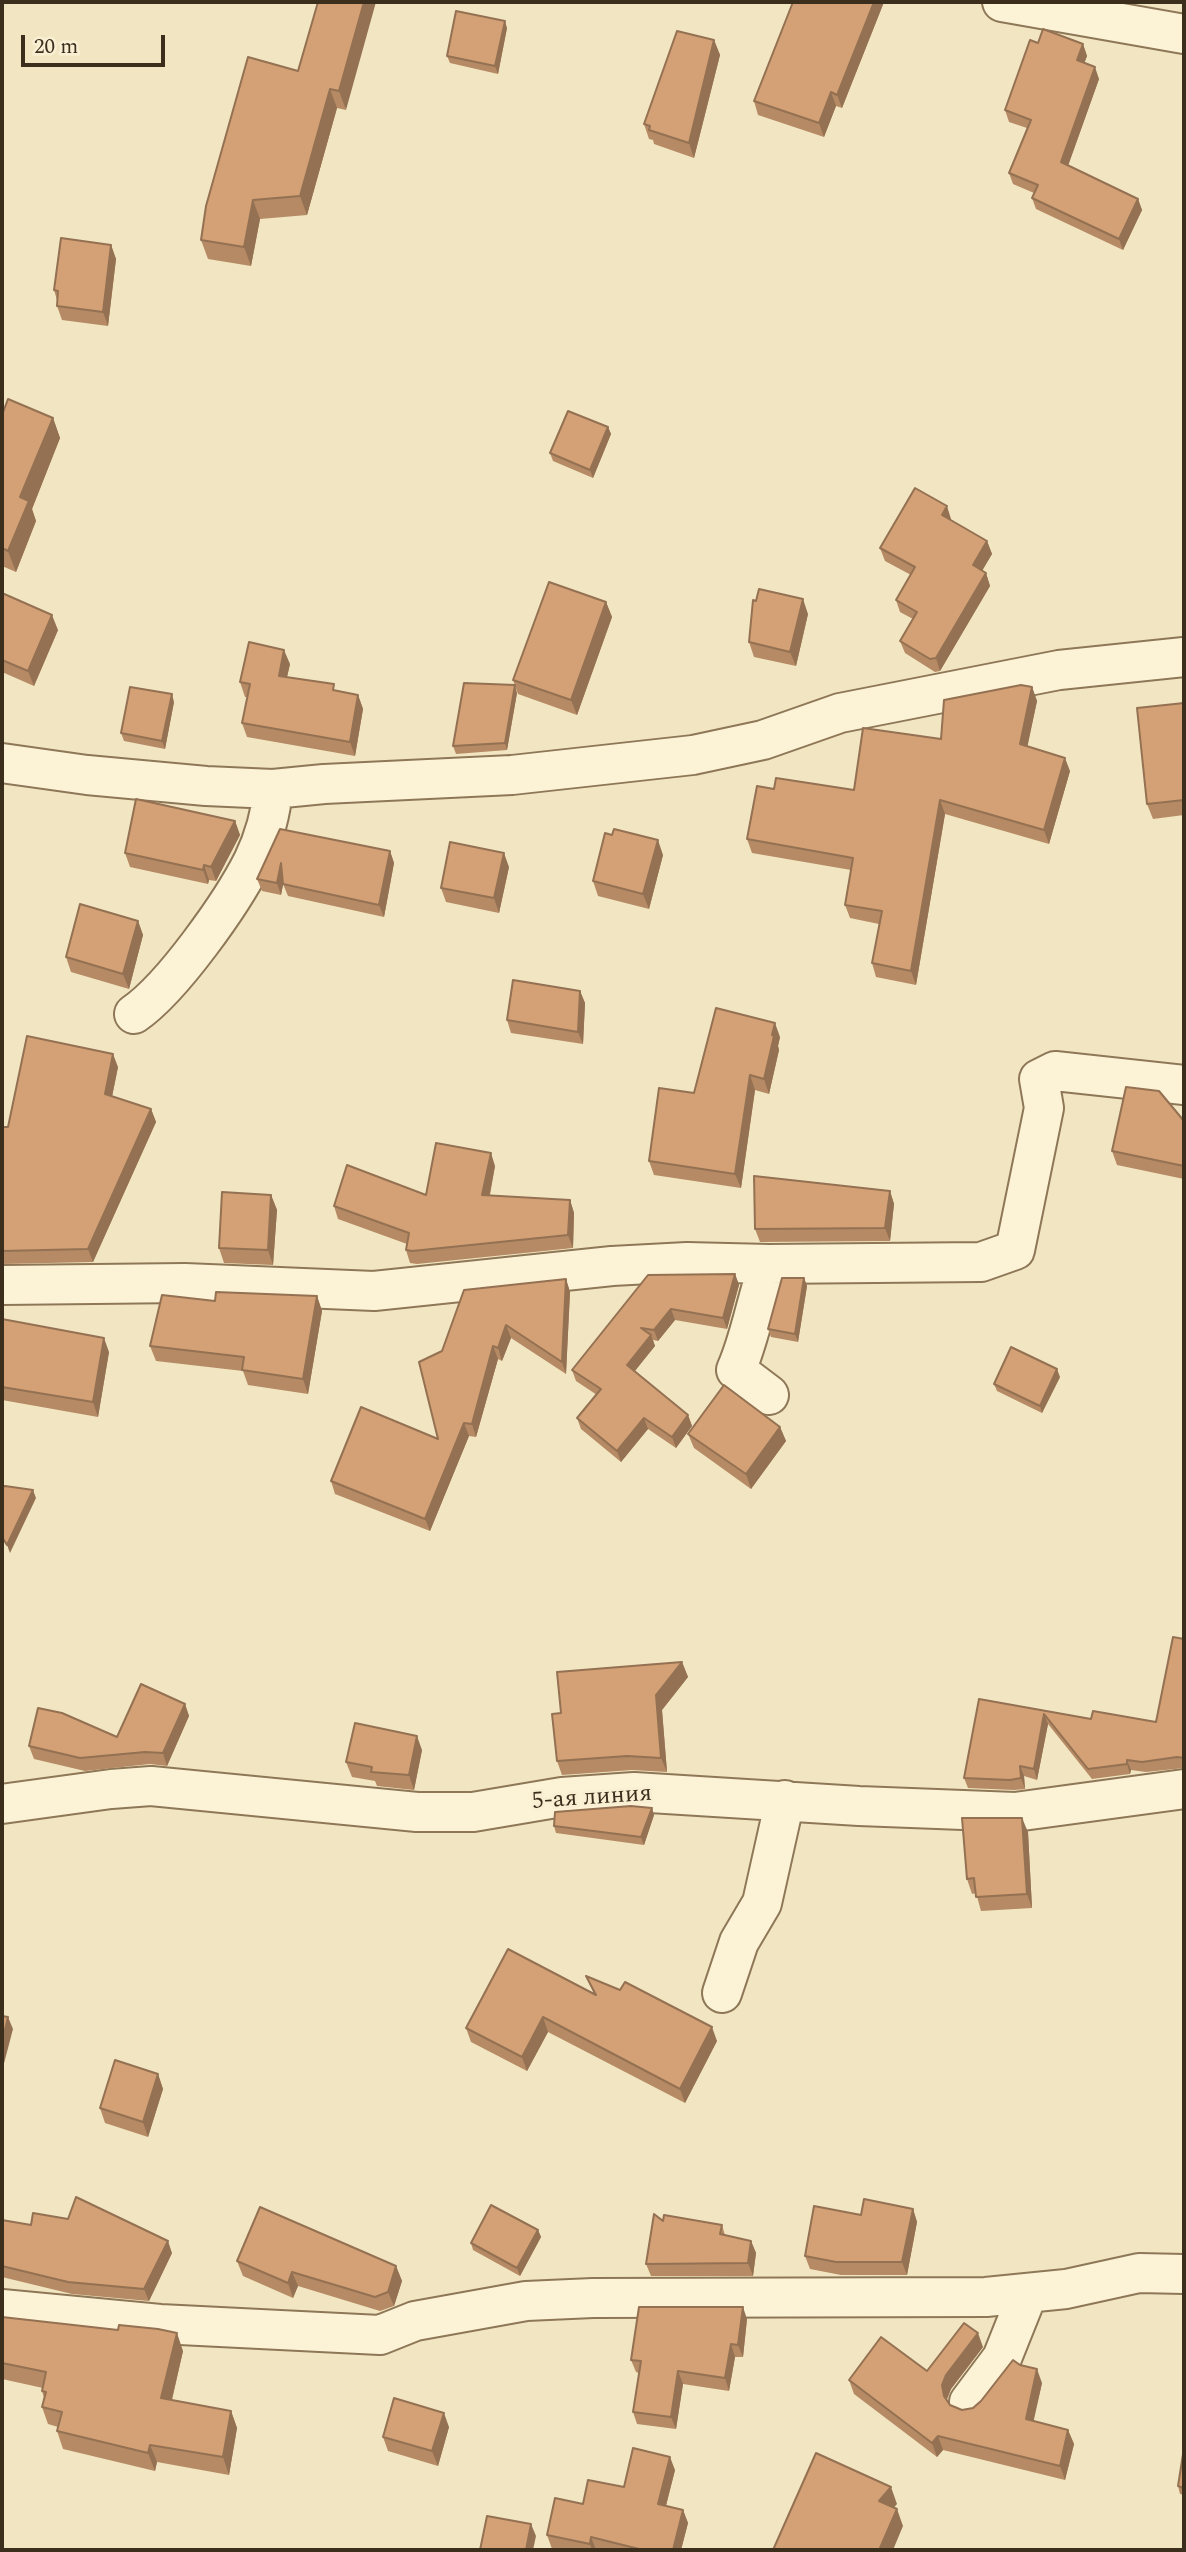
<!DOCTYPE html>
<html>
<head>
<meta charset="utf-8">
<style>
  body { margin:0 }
  #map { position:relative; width:1186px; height:2552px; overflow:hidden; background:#f2e6c2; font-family:Spectral,serif }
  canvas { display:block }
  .frame { position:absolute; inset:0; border:4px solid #3c2e1d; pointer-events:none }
  .scale { position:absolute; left:21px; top:35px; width:144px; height:32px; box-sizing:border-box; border:4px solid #3c2e1d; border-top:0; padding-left:9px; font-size:21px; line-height:24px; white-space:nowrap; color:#3c2e1d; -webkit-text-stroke:5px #f9f0d3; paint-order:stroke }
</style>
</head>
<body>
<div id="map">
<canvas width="1186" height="2552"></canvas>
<div class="frame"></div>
<div class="scale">20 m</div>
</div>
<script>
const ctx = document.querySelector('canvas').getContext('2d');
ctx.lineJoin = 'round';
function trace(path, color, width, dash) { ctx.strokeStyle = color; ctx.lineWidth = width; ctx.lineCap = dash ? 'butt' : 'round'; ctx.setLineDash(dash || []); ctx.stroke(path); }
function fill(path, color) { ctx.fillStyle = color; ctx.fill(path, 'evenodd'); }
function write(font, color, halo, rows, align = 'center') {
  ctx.font = font + ' Spectral,serif'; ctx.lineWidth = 6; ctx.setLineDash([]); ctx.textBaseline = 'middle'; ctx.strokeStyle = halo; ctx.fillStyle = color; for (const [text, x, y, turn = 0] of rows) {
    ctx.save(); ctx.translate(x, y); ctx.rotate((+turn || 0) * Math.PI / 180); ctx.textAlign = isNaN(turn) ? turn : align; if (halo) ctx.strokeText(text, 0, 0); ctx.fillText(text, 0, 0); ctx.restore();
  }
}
const minor = new Path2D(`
  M1002,2l182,32
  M2,763l85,12 119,11 67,3 51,-5 188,-9 181,-20 70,-15 77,-27 219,-43 125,-13
  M134,1014c38,-26 98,-111 119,-153 11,-23 18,-48 20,-72
  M769,1264c-13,35 -18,72 -33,106l33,25
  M2,1285l183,-2 189,8 238,-25 75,-4 82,2 212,-2 34,-12 29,-142 -5,-29 16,-8 129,14
  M2,1804l109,-15 40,-3 266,26h56l89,-15 72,-5 225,14 156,6 169,-23
  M722,1993l17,-51 23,-39 23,-103
  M2,2309l158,15 220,11 35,-14 111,-20 67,-3 393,-1 80,-8 73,-16 45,1
  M969,2402l33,-44 26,-65`);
trace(minor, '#8e7757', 42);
trace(minor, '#fcf3d7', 38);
fill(new Path2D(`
  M318,2l28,108 -9,-2 -30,107 -47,4 -9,47 -43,-7 -7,-19 97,-169z
  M884,2l-42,106 -6,-2 -12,31 -66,-22 -4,-14z
  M507,28l-9,46 -48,-11 -3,-7z
  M714,40l6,15 -26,103 -40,-14 -1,-4 -4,-1 -5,-15z
  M1038,43l45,1 4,12 -3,7 15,16 -31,87 70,33 4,11 -19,40 -87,-41 -4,-11 2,-5 -21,-9 -4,-11 18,-45 -18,-6 -4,-12z
  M111,245l5,14 -8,67 -46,-6 -5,-14v-6l-3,-10z
  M2,415l51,3 7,20 -28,71 4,12 -20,51 -14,-6z
  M608,427l3,7 -18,44 -40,-17 -3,-8z
  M951,519v1l36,21 5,13 -10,16 4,3 4,13 -50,85 -5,1 -30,-19 -5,-12 13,-22 -13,-7 -4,-12 15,-25 -26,-14 -5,-13z
  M2,593l56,37 -24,56 -32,-14z
  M606,602l6,15 -35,98 -59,-21 -5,-14z
  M808,614l-12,52 -42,-9 -5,-15z
  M290,664l-3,13 49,14 22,4 5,14 -8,47 -108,-19 -5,-14 5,-26h-2l-5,-15z
  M1032,687l5,14 -10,46 43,24 -21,73 -104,-30 -29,171 -40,-8 -4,-14 7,-39 -29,-6 -5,-13 6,-35 -99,-17 -5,-14 27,-50 80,1z
  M517,693l-10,57 -51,4 -3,-8z
  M174,702l-9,47 -41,-8 -3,-8z
  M1184,703v112l-31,4 -6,-15z
  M235,821l5,14 -24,46 -7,-1 -1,4 -78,-17 -5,-14z
  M390,851l4,12 -10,54 -96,-21 -5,-12 -2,11 -19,-4 -5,-12z
  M663,855l-14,54 -51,-13 -5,-15z
  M509,867l-10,46 -53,-11 -5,-14z
  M138,921l5,14 -14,54 -58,-17 -5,-15z
  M580,991l5,12 -2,41 -72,-11 -4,-13z
  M780,1037l-2,9 1,4 -10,44 -14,-4 -14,98 -87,-13 -5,-14 45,-68z
  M118,1067l-6,29 39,13 5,13 -63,140 -91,2v-137h6z
  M1184,1121v58l-67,-14 -5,-14z
  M495,1166l-5,29 80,5 4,13 -1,35 -156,16 -7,-1 -4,-13 1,-6 -69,-25 -4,-13 92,-11z
  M890,1191l4,13 -4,37 -130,1 -5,-13z
  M271,1195l6,15 -4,55 -49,-2 -5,-15z
  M735,1274l4,11 -12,44 -52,-9 -17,21 -5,-1 2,6 -21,25 54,44 4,11 -16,22 -28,-19 -27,33 -40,-33 -4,-11 20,-23 -21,-14 -4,-11 76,-95z
  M804,1278l3,8 -9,56 -27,-5 -3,-8z
  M566,1279l4,13 -4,82 -55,-36 -9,23 -4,-2 -22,78 -7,-1 -39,95 -95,-37 -4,-13 107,-42 4,-88z
  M317,1296l5,15 -14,83 -60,-9 -5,-14 -87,-10 -6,-15 65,-45z
  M2,1321l107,31 -11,65 -96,-17z
  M1060,1377l-18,36 -45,-22 -3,-7z
  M780,1427l6,14 -35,48 -57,-41 -6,-14z
  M1184,1639v129l-38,4 -15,-2 -1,4 -38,5 -44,-55 -11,56 -13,-4 1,13 -11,1 -46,-2 -4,-10 15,-79 112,20 65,3z
  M682,1662l6,15 -26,33 5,62 -35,-2 -70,5 -5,-14 4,-48z
  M185,1704l4,12 -22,50 -17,-2 -65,7 -51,-12 -5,-13 88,-9z
  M422,1750l-8,40 -37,-4 -2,-5 -23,-4 -6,-15z
  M652,1808l2,7 -10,30 -88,-12 -2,-7z
  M1028,1832l4,76 -51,3 -5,-18 -4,1 -5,-15z
  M586,1976l131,65 -32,62 -137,-71 -21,39 -56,-29 -5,-14 128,-34z
  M158,2074l5,15 -15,48 -43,-14 -5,-15z
  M913,2209l4,13 -10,53h-66l-31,-6 -5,-13 56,-41z
  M2,2220l170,33 -23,48 -77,-7 -70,-17z
  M663,2221l59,4 3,10 26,6 5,12 -3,23h-102l-5,-12z
  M538,2230l3,7 -21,39 -47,-26 -2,-7z
  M237,2261l159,5 6,15 -8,25 -14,5 -82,-25 -5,12 -50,-22z
  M2,2317l181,34 -11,49 59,11 6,17 -8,47 -72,-13 -2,9 -92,-22 -6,-18 1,-4 -10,-3 -6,-17 2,-9 -2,-7 1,-3 -41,-9z
  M747,2319l-4,38h-8l-6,34 -46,-7 -7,45 -39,-5 -4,-12 6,-39 -3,-1 -5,-12z
  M983,2347l-32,42 -4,10 1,3 2,3 12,5 11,-2 69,-25 -9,38 35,9 6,14 -9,36 -122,-30 -6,7 -83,-63 -5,-14 78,-9z
  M449,2427l-11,39 -50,-15 -5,-14z
  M1184,2448v47l-4,-1 -2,-8z
  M675,2470l-9,36 17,4 5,13 -7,27h-121l-8,-1 -5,-14 36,-31 41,-17z`), '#b58a65');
fill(new Path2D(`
  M364,2h12l-30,108 -7,-19z
  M874,2h10l-42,106 -5,-13z
  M505,21l2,7 -9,46 -3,-8z
  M714,40l6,15 -26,103 -5,-15z
  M1083,44l4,12 -6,16 -4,-12z
  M1095,67l4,12 -34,95 -4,-12z
  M330,89l7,19 -30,107 -7,-19z
  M831,92l5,14 -12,31 -5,-14z
  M1138,199l4,11 -19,40 -4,-11z
  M253,200l7,19 -9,47 -7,-19z
  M111,245l5,14 -8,67 -5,-14z
  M53,418l7,20 -28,71 4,12 -20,51 -8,-21 12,-54z
  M608,427l3,7 -18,44 -3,-8z
  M947,506l4,13 -4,8 -5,-12z
  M987,541l5,13 -14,24 -5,-13z
  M986,573l4,13 -50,85 -4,-13z
  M803,599l5,15 -12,52 -6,-14z
  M606,602l6,15 -35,98 -6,-15z
  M52,615l6,15 -24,56 -6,-15z
  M284,650l6,14 -6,26 -5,-14z
  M515,685l2,8 -10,57 -2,-7z
  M1032,687l5,14 -12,57 -5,-14z
  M172,694l2,8 -9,47 -3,-8z
  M358,695l5,14 -8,47 -5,-14z
  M1065,758l5,13 -21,73 -5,-14z
  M940,800l5,14 -29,171 -5,-14z
  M235,821l5,14 -24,46 -5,-14z
  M658,840l5,15 -14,54 -6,-15z
  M390,851l4,12 -10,54 -5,-12z
  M504,853l5,14 -10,46 -5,-15z
  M281,863l4,12 -4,20 -4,-12z
  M204,865l5,15 -1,4 -5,-14z
  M138,921l5,14 -14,54 -6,-15z
  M580,991l5,12 -2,41 -5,-12z
  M775,1023l5,14 -2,9 1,4 -10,44 -5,-15 8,-44z
  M113,1054l5,13 -8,40 -5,-13z
  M750,1075l5,15 -14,98 -6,-14z
  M151,1109l5,13 -63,140 -5,-13z
  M491,1153l4,13 -8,42 -5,-13z
  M890,1191l4,13 -4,37 -5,-13z
  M271,1195l6,15 -4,55 -5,-15z
  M570,1200l4,13 -1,35 -5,-13z
  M735,1274l4,11 -12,44 -4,-11z
  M804,1278l3,8 -9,56 -3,-8z
  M566,1279l4,13 -4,82 -4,-12z
  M317,1296l5,15 -14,83 -5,-15z
  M671,1309l4,11 -17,21 -4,-11z
  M506,1325l5,13 -9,23 -4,-13z
  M651,1335l4,11 -24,30 -4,-11z
  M104,1338l5,14 -11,65 -5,-15z
  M493,1346l5,13 -22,78 -4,-13z
  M1057,1369l3,8 -18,36 -2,-7z
  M688,1415l4,11 -16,22 -4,-11z
  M644,1418l4,11 -27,33 -4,-11z
  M464,1423l5,13 -39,95 -5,-12z
  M780,1427l6,14 -35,48 -5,-15z
  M33,1490l3,8 -26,55 -3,-8z
  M682,1662l6,15 -26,33 5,62 -6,-14 -5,-63z
  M185,1704l4,12 -22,50 -4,-13z
  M1044,1714l4,10 -11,56 -3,-11z
  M417,1736l5,14 -8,40 -5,-15z
  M1127,1760l4,10 -1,4 -3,-10z
  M1020,1766l4,10 1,13 -4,-11z
  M652,1808l2,7 -10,30 -3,-8z
  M1022,1818l6,14 4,76 -5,-14z
  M8,2017l5,12 -11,42v-29z
  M543,2017l5,15 -21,39 -5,-14z
  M712,2027l5,14 -32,62 -5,-14z
  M158,2074l5,15 -15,48 -5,-15z
  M913,2209l4,13 -10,53 -5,-13z
  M538,2230l3,7 -21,39 -3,-8z
  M168,2241l4,12 -23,48 -5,-12z
  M751,2241l5,12 -3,23 -5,-13z
  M396,2266l6,15 -8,25 -6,-14z
  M292,2272l6,14 -5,12 -5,-15z
  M743,2307l4,12 -4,38 -5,-12z
  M177,2333l6,18 -15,65 -7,-18z
  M978,2333l5,14 -32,42 -4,10 2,11 -5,-14 -2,-11 4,-10z
  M731,2344l4,13 -6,34 -4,-13z
  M1037,2369l5,14 -11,50 -5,-14z
  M678,2371l5,13 -7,45 -5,-12z
  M231,2411l6,17 -8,47 -6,-18z
  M444,2413l5,14 -11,39 -6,-15z
  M1068,2430l6,14 -9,36 -5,-14z
  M938,2436l5,14 -6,7 -5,-14z
  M150,2445l7,17 -2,9 -7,-18z
  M670,2457l5,13 -12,47 -5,-13z
  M891,2487l6,17 -12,14 -6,-17z
  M897,2509l6,17 -10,24h-13v-2z
  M683,2510l5,13 -7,27h-8z
  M531,2524l5,12 -3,14h-7z
  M591,2537l5,13h-4l-2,-6z`), '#947152');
const building = new Path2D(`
  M318,2h46l-25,89 -9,-2 -30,107 -47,4 -9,47 -43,-7 5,-34 42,-149 50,14z
  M793,2h81l-37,93 -6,-3 -12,31 -65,-22z
  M456,11l49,10 -10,45 -48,-10z
  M1043,29l40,15 -6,16 18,7 -34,95 77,37 -19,40 -87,-41 6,-13 -29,-12 22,-53 -26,-10 25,-70 8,3z
  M677,31l37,9 -25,103 -40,-13 1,-4 -6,-2z
  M61,238l50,7 -8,67 -46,-6 1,-15 -4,-1z
  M8,399l45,19 -33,79 9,4 -21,50 -6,-3v-133z
  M568,411l40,16 -18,43 -40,-17z
  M915,488l32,18 -5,9 45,26 -14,24 13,8 -50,85 -6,1 -30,-18 17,-29 -21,-12 19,-33 -35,-19z
  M549,582l57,20 -35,98 -58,-20z
  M759,589l44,10 -13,53 -41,-10 4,-42 3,1z
  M2,593l50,22 -24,56 -26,-11z
  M249,642l35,8 -5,26 55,8 -1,6 25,5 -8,47 -108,-19 8,-39 -10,-2z
  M464,683l51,2 -10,58 -52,3z
  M1021,685l11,2 -12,57 45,14 -21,72 -104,-30 -29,171 -39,-8 10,-52 -37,-6 8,-47 -106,-19 10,-53 17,3 2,-11 78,12 9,-62 78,11 3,-39z
  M130,687l42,7 -10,47 -41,-8z
  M1184,703v97l-37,4 -10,-96z
  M136,799l99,22 -24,46 -7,-2 -1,5 -78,-17z
  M280,829l110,22 -11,54 -96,-21 -2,-21 -4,20 -20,-4z
  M614,829l44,11 -15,54 -50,-13 12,-48 7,2z
  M450,842l54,11 -10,45 -53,-10z
  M80,904l58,17 -15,53 -57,-17z
  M513,980l67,11 -2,41 -71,-12z
  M716,1008l59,15 -3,12 2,1 -10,43 -14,-4 -15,99 -86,-13 10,-73 35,5z
  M27,1036l86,18 -8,40 46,15 -63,140 -86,2v-124h6z
  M1126,1087l33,4 25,30v45l-72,-15z
  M436,1143l55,10 -9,42 88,5 -2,35 -156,16 -6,-1 3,-17 -75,-27 13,-41 79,30z
  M754,1176l136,15 -5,37 -130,1z
  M222,1192l49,3 -3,55 -49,-2z
  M735,1274l-12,44 -52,-9 -17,21 -13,-2 10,7 -24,30 61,50 -16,22 -28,-19 -27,33 -40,-33 24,-29 -29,-19 76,-95z
  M782,1278h22l-9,56 -27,-5z
  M566,1279l-4,83 -56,-37 -8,23 -5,-2 -21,78 -8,-1 -39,96 -94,-38 30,-74 77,32 -19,-77 23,-11 22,-61z
  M216,1292l101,4 -14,83 -61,-9 2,-13 -94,-11 12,-51 53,6z
  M2,1319l102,19 -11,64 -91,-15z
  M1011,1347l46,22 -17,37 -46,-22z
  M724,1385l56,42 -34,47 -58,-40z
  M5,1486l28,4 -26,55 -5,-8v-50z
  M1173,1637l11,2v119l-7,-1 -35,5 -15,-2v4l-39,5 -44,-55 -10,55 -14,-3 1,12 -11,2 -46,-2 15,-79 112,20 2,-8 63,11z
  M682,1662l-26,33 5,63 -34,-2 -70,5 -5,-47 9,-1 -4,-41z
  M141,1684l44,20 -22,49 -18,-1 -65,6 -51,-12 9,-38 24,5 55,24z
  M355,1723l62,13 -8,39 -38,-3 1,-5 -26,-5z
  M631,1806l21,2 -11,29 -87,-11 1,-14z
  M962,1818h60l5,76 -51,3 -2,-19 -7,1z
  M508,1949l88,46 -10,-19 34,14 5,-8 87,45 -32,62 -137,-72 -21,40 -56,-29z
  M2,2016l6,1 -6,25z
  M115,2060l43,14 -15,48 -43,-14z
  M76,2197l92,44 -24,48 -76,-7 -66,-16v-46l29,5 2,-12 35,6z
  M864,2199l49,10 -11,53h-66l-31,-6 9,-50 47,9z
  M491,2205l47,25 -21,38 -46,-25z
  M260,2207l136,59 -8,26 -13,5 -83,-25 -4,11 -51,-22z
  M654,2214l9,7 1,-6 58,10 -2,9 31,7 -3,22 -102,1z
  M639,2307h104l-5,38 -7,-1 -6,34 -47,-7 -7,46 -38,-5 8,-51 -10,-1z
  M2,2317l116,13 1,-5 39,4 19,4 -16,65 70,13 -8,46 -73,-12 -2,8 -91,-22 5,-19 -20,-5 4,-15 -4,-1 4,-19 -44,-9z
  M964,2323l14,10 -32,42 -4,10 2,11 6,9 12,5 11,-2 8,-7 32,-41 7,5 17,4 -11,50 42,11 -8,36 -122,-30 -6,7 -83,-63 32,-43 46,34z
  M394,2398l50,15 -12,38 -49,-14z
  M633,2448l37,9 -12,47 25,6 -10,40h-30l-52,-13 -1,7 -43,-9 8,-37 28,6 5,-24 36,7z
  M1184,2448v40l-6,-2z
  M816,2453l75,34 -12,14 18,8 -17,39 2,2h-109z
  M487,2516l44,8 -5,26h-46z`);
fill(building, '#d3a175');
trace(building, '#947152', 2);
write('24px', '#3c2e1d', '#f9f0d3', [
  ["5-ая линия",592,1799,-4]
]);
</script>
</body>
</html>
